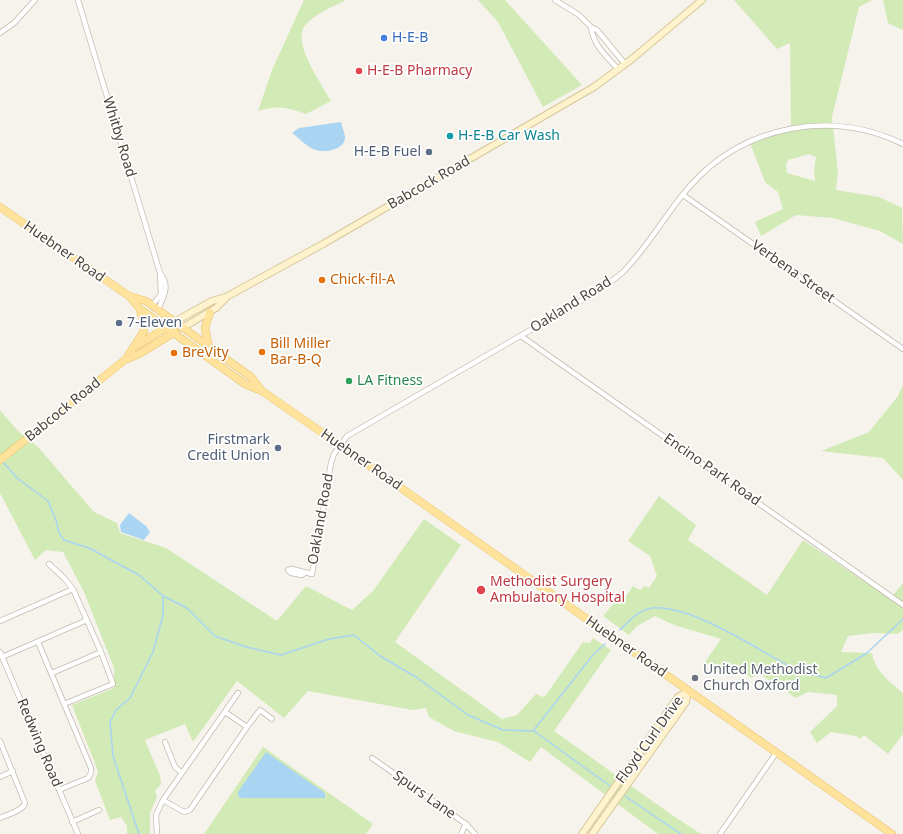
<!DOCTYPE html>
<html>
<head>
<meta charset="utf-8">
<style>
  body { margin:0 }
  canvas { display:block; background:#f6f3ec }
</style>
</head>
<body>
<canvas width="903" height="834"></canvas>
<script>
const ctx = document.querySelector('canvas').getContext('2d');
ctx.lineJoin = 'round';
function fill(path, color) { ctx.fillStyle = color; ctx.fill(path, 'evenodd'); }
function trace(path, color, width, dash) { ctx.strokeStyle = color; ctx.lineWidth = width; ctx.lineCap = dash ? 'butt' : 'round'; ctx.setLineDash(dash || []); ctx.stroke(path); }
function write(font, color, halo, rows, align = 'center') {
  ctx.font = font + ' "Noto Sans",sans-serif'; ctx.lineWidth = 3.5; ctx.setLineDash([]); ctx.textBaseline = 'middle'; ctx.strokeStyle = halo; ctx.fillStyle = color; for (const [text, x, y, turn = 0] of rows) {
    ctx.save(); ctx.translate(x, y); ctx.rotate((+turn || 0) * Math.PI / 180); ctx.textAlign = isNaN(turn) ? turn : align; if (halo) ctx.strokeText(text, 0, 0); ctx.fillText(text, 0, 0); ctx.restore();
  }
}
fill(new Path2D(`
  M304,0h42c-13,7 -33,14 -42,27 -11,17 18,58 27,74l-25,13c-19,-7 -29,-9 -48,-3l14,-41z
  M478,0h27l77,85 -39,22 -45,-85z
  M734,0h138l-13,7 -27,110 6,56 -2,17 43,7 23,11 1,36 -23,-13 -47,-13 -37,-3 -35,21 -6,-14 28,-13 -5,-17 -13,-10 -15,-39 41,-13 -1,-87 -13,6zM809,154l7,3 -2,13 1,11 -28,-8 -1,-9 2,-4z
  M883,0h20v30l-15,-7z
  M903,385v95l-20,-22 -62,-7 48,-19 29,-36z
  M0,410l17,20 21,17 56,65 23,11 3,10 46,15 111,73 29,-35 46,24 21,-19 51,-72 37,26 -66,97 107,77 15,-4 19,-21 7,3 3,-2 37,-53 7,1 3,-5 18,12 -57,81 118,84 29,19h-43l-117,-87 -11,15 -32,-20 -44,-11 -25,-14 -3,-9 -13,2 -105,-19 -24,27 -47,-37 -44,61 -8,-18 -40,16 15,36 1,8 -6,7 2,6 -7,16v21h-23v-8l-6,-9 -11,3 -15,-39 3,-10 -26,-66 42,-17v-20l-30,-76 -21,-40 -17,-2 -11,10 -35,-67z
  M659,496l37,29 -8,15 79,55 36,-55 87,59 13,-16v47l-6,4 -23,-1 -26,3 -7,16 31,1c3,18 18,29 31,40v41l-15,20 -24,-19 -4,4 -4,-3 -25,-4 -14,11 -7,-11 27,-26v-11l-29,-3 -12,6 -36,-24 -9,4 -21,-15 -9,12 -16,-13 16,-23 -47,-14 -19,-9 -18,10 -8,9 -26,-19 19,-22 4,2 7,-10 7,4 5,-4 4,2 8,-12 -7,-20 -22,-15z
  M263,747l110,77 -7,10h-162z`), '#d2eab5');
fill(new Path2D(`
  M341,122c1,5 4,11 4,16 -1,12 -20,15 -29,12 -8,-2 -17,-12 -24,-17l7,-5z
  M129,513l17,13 4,6 -6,8 -23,-8 -1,-7z
  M266,752l59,41v5h-84l-3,-2v-4z`), '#a9d4f2');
trace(new Path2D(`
  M2,461l15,17 31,23 8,19 3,13 5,7 25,8 50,27 24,21 24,12 28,28 31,11 35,8 48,-16 25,-4 26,21 36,21 52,38 35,15 30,1 59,-75 13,-12
  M620,630c8,-8 20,-21 32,-22 41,-3 104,41 139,59 10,6 24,8 35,11l41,-25 36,-34
  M534,731l76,55
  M625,796l56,38
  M139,834l-26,-78 -3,-34 6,-12 14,-12 23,-46 10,-37v-19`), '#a9d4f2', 1.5);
const street = new Path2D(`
  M78,0l82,273 1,21 -9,12
  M555,0l24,15 12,12 6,3 28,34
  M591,27c2,18 16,30 27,42
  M0,33l14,-10 21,-23
  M683,195l220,154
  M158,310c5,-14 13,-23 2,-37
  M521,336l382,269
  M49,564l16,15 8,10 28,63 12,32 -49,20
  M288,570l4,-1 20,5 19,-111 3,-9 13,-18 239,-138c13,-8 26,-16 37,-26 26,-26 43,-59 67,-86 54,-61 141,-77 213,-42
  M288,570l3,3 11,2 3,-2
  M0,621l73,-32
  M38,642l53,126v5l-3,5 -29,12
  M0,652l78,182
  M2,657l85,-37
  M52,673l49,-21
  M247,727l13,-17 12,9
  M0,741l25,62c-2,8 -17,11 -25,15
  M165,742l10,25 7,6
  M372,758l94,66 9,10
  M0,777l13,-6
  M163,800l21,12 6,-2 57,-83 -22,-15
  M72,822l27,-12
  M157,834l-1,-19 7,-15 75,-107
  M461,834l5,-10
  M720,834l56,-81`);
const secondary = new Path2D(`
  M174,322l38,-21 14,-4 97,-53 271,-157 38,-28 70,-59
  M182,328l34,-20 9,-9
  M582,834l96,-137 10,-6
  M592,834l94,-132 2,-11`);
const primary = new Path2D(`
  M0,207l129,89 17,5 105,76 11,14
  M129,296l11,13 105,75 17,7 78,54 552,389
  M138,345l36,-23
  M209,347l-4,-19 5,-16
  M127,359l12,-5 36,-22
  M0,460l126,-101 18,-28 -1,-11 -3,-10`);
trace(street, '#c2bbae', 6);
trace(secondary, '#d6c79b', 8);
trace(primary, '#e6c16a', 8);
trace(street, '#fff', 4.5);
trace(secondary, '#fff3cd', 6);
trace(primary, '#ffe39c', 7);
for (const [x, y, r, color] of [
  [384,38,4,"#3f7fe0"],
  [359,71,4,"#e0444e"],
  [450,136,4,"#0f9aa8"],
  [429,152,4,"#5c6f8a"],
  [322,280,4,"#e8710a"],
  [119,323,4,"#5c6f8a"],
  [262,352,4,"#e8710a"],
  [174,353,4,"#e8710a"],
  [349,381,4,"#2e9e5b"],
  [278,448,4,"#5c6f8a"],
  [481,590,5,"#e0444e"],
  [695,678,4,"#6b7280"]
]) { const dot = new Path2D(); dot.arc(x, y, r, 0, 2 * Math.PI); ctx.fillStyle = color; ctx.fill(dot); trace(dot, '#fff', 1.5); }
write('14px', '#366cbe', '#fff', [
  ["H-E-B",392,38]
], 'left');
write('14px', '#be3a42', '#fff', [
  ["H-E-B Pharmacy",367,71],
  ["Methodist Surgery",490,582],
  ["Ambulatory Hospital",490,598]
], 'left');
write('14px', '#0d838f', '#fff', [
  ["H-E-B Car Wash",458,136]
], 'left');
write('14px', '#4b4439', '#fff', [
  ["Whitby Road",119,137,73],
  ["Babcock Road",429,183,-30],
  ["Huebner Road",64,252,35],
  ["Verbena Street",793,272,35],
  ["Oakland Road",571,305,-32],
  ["Babcock Road",63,410,-39],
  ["Huebner Road",361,460,35],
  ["Encino Park Road",712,470,35],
  ["Oakland Road",321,519,-80],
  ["Huebner Road",626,647,35],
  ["Floyd Curl Drive",650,740,-54],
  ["Redwing Road",39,743,67],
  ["Spurs Lane",424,795,35]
]);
write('14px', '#4e5e75', '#fff', [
  ["H-E-B Fuel",421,152],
  ["7-Eleven",127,323,"left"],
  ["Firstmark",270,440],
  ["Credit Union",270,456]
], 'right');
write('14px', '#c56008', '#fff', [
  ["Chick-fil-A",330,280],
  ["Bill Miller",270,344],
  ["Bar-B-Q",270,360],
  ["BreVity",182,353]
], 'left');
write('14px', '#27864d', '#fff', [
  ["LA Fitness",357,381]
], 'left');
write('14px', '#5b616d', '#fff', [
  ["United Methodist",703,670],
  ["Church Oxford",703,686]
], 'left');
</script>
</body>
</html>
